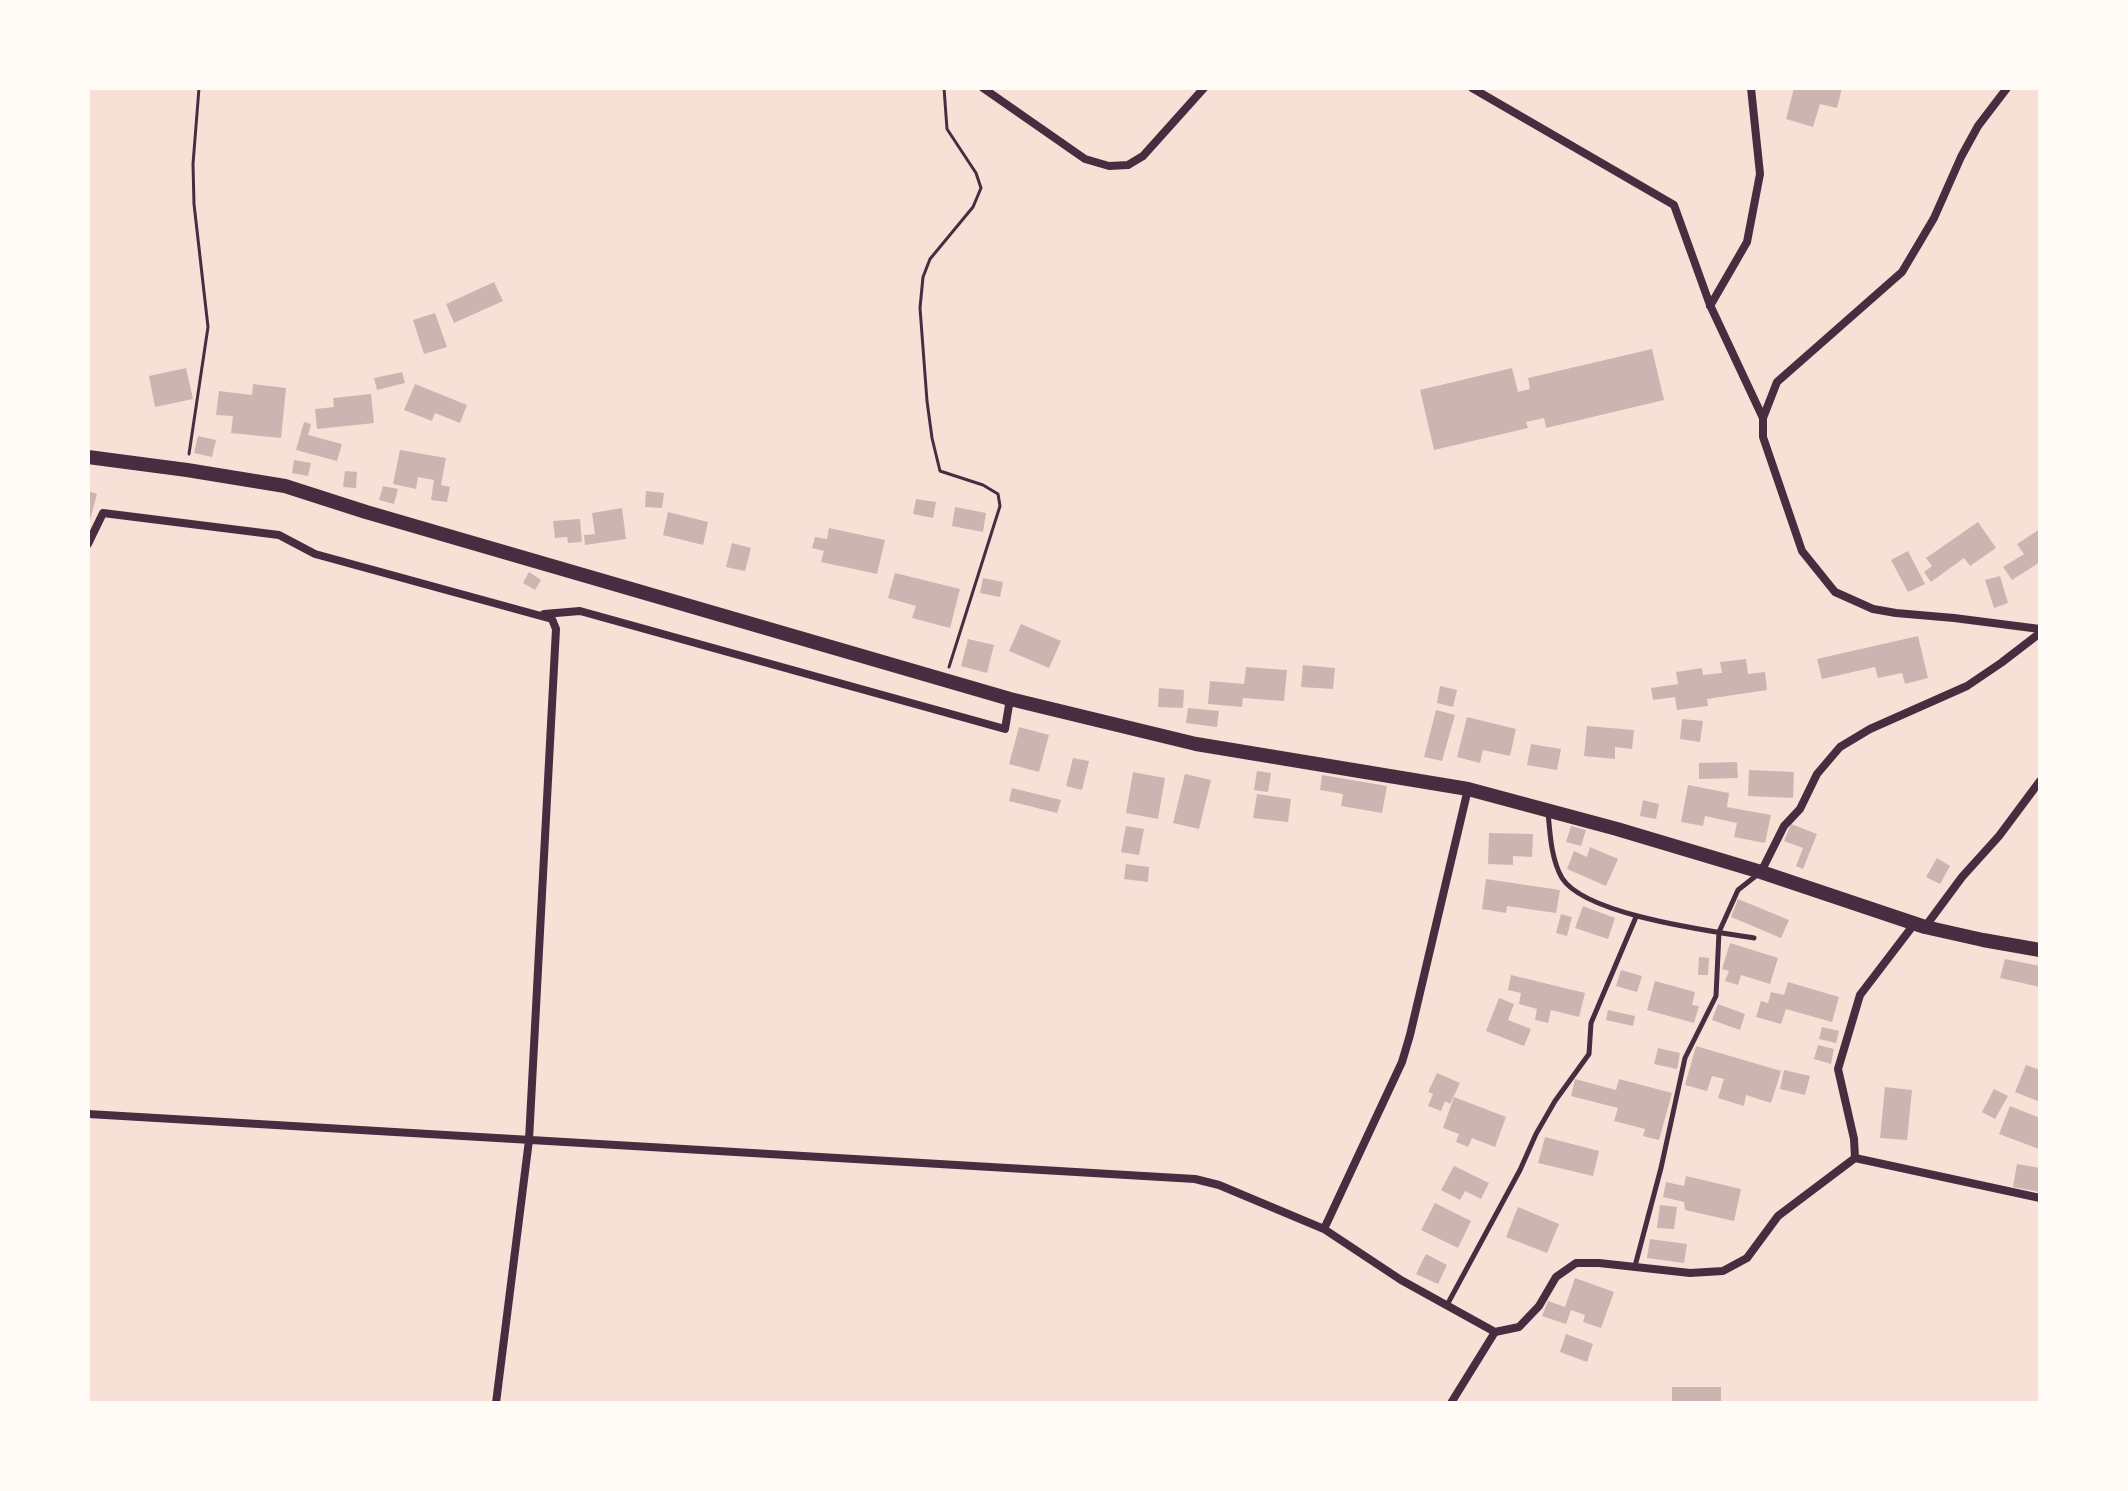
<!DOCTYPE html>
<html>
<head>
<meta charset="utf-8">
<style>
  body { margin:0 }
  #map { position:relative; width:2128px; height:1491px; overflow:hidden; background:#f7e1d7; font-family:"Fira Sans",sans-serif }
  canvas { display:block }
  .frame { position:absolute; inset:0; border:90px solid #fffaf5; pointer-events:none }
</style>
</head>
<body>
<div id="map">
<canvas width="2128" height="1491"></canvas>
<div class="frame"></div>
</div>
<script>
const ctx = document.querySelector('canvas').getContext('2d');
ctx.lineJoin = 'round';
function fill(path, color) { ctx.fillStyle = color; ctx.fill(path, 'evenodd'); }
function trace(path, color, width, dash) { ctx.strokeStyle = color; ctx.lineWidth = width; ctx.lineCap = dash ? 'butt' : 'round'; ctx.setLineDash(dash || []); ctx.stroke(path); }
fill(new Path2D(`
  M1794,88h48l-5,20 -17,-4 -7,23 -27,-8z
  M494,282l9,19 -49,22 -8,-19z
  M435,313l12,34 -23,7 -11,-34z
  M1652,349l12,51 -118,28 -2,-10 -18,4 2,6 -94,22 -14,-60 92,-22 6,24 12,-3 -2,-11z
  M186,368l7,31 -38,8 -6,-31z
  M402,372l3,11 -28,7 -3,-12z
  M253,384l33,4 -5,50 -50,-5 2,-17 -17,-1 3,-24 33,4z
  M415,384l52,21 -7,18 -25,-10 -3,8 -28,-11z
  M371,394l3,29 -57,6 -2,-20 19,-2 -1,-9z
  M304,422l7,2 -3,11 34,9 -5,17 -41,-11z
  M198,436l18,4 -4,17 -18,-4z
  M400,450l46,8 -5,27 9,2 -3,15 -16,-2 3,-20 -16,-3 -2,12 -23,-5z
  M294,460l17,3 -3,13 -16,-3z
  M345,471l12,1 -1,16 -13,-1z
  M383,486l15,3 -4,15 -15,-4z
  M88,491l9,3 -8,30h-1z
  M646,491l18,2 -2,15 -17,-1z
  M916,499l20,3 -3,16 -20,-4z
  M955,507l31,6 -3,19 -31,-6z
  M622,508l4,31 -41,6 -1,-10 11,-1 -3,-21z
  M668,512l40,10 -5,23 -40,-10z
  M580,519l2,23 -14,1 -1,-6 -12,1 -2,-17z
  M1978,522l18,26 -26,18 -6,-8 -33,24 -7,-10 8,-6 -6,-8z
  M829,528l56,12 -8,34 -56,-12 3,-11 -12,-3 3,-11 12,2z
  M2040,529v33l-28,18 -9,-13 21,-13 -7,-10z
  M732,543l19,5 -6,23 -19,-4z
  M1908,551l17,33 -17,8 -17,-32z
  M529,572l12,8 -6,10 -12,-7z
  M895,573l65,16 -10,39 -38,-10 4,-12 -28,-8z
  M2000,576l8,27 -14,5 -9,-28z
  M983,578l20,4 -3,15 -20,-4z
  M1021,624l40,17 -12,27 -40,-17z
  M1918,636l10,42 -23,6 -3,-11 -24,5 -3,-11 -53,12 -5,-20z
  M968,639l26,6 -7,28 -26,-7z
  M1746,659l2,15 17,-2 2,18 -60,9 1,7 -31,4 -2,-13 -22,3 -2,-12 27,-4 -2,-12 26,-4 1,7 19,-2 -2,-11z
  M1303,665l32,3 -2,21 -32,-2z
  M1246,667l41,3 -3,31 -41,-3 -1,9 -34,-3 2,-23 34,3z
  M1440,686l17,4 -4,17 -16,-4z
  M1159,688l25,2 -1,18 -25,-1z
  M1188,708l31,3 -2,16 -31,-4z
  M1436,710l19,5 -13,46 -18,-4z
  M1467,717l49,12 -6,27 -27,-6 -3,13 -23,-6z
  M1682,719l21,2 -3,21 -20,-3z
  M1587,726l47,4 -2,19 -17,-2v12l-31,-3z
  M1019,727l30,8 -10,37 -30,-8z
  M1531,744l30,5 -4,21 -30,-5z
  M1073,758l16,3 -7,29 -16,-4z
  M1737,762l1,16 -39,1v-16z
  M1749,770l45,2 -1,26 -45,-2z
  M1257,771l14,2 -3,19 -14,-2z
  M1133,772l32,6 -7,41 -32,-6z
  M1185,774l26,6 -12,49 -26,-6z
  M1322,775l65,11 -5,27 -41,-7 2,-12 -23,-4z
  M1688,785l41,8 -2,14 44,8 -6,28 -31,-6 3,-14 -32,-7 -2,10 -22,-4z
  M1012,788l49,12 -4,13 -48,-12z
  M1257,794l34,5 -3,23 -35,-4z
  M1643,800l16,4 -3,15 -16,-3z
  M1791,824l26,10 -14,35 -7,-3 7,-18 -19,-7z
  M1126,826l18,3 -5,26 -18,-3z
  M1571,826l15,4 -5,16 -15,-4z
  M1489,833l44,1 -1,23 -19,-1v9l-25,-1z
  M1590,847l28,12 -12,27 -39,-17 7,-18 13,6z
  M1937,858l13,8 -10,18 -14,-7z
  M1126,864l23,3 -1,15 -24,-3z
  M1486,879l74,11 -4,23 -49,-7 -1,7 -24,-4z
  M1738,899l51,21 -8,18 -50,-21z
  M1583,906l32,12 -7,21 -33,-11z
  M1561,914l11,3 -5,19 -11,-3z
  M1730,943l48,15 -8,26 -29,-9 -3,10 -13,-4 4,-10 -7,-2z
  M1699,957l10,1 -1,17h-10z
  M2005,959l35,7v21l-40,-9z
  M1621,970l21,6 -5,16 -21,-6z
  M1511,975l74,18 -6,24 -28,-7 -3,13 -13,-3 2,-11 -18,-5 2,-11 -13,-3z
  M1655,981l40,11 -3,13 7,1 -5,17 -47,-13z
  M1788,982l51,15 -7,25 -46,-13 -5,15 -25,-7 5,-16 7,2 3,-11 13,3z
  M1499,998l15,6 -6,16 23,9 -7,17 -38,-15z
  M1718,1004l27,10 -5,16 -28,-10z
  M1608,1010l27,6 -2,10 -27,-6z
  M1822,1027l17,4 -3,12 -17,-4z
  M1818,1045l16,4 -3,15 -17,-5z
  M1696,1046l85,25 -10,32 -25,-8 -2,11 -26,-8 6,-19 -12,-3 -5,15 -22,-6z
  M1658,1048l22,5 -3,16 -23,-5z
  M2026,1065l14,5v32l-25,-10z
  M1784,1070l26,6 -5,19 -25,-6z
  M1437,1073l23,10 -10,21 -5,-3 -4,10 -13,-5 5,-12 -5,-2z
  M1575,1079l41,11 3,-11 53,14 -13,47 -16,-4 2,-7 -31,-8 4,-13 -47,-12z
  M1885,1087l27,3 -5,50 -27,-2z
  M1994,1089l14,7 -13,23 -13,-7z
  M1454,1097l52,20 -11,30 -23,-9 -4,9 -12,-5 3,-8 -16,-6z
  M2010,1106l30,12 -1,31 -40,-15z
  M1545,1137l54,14 -6,25 -55,-13z
  M2017,1164l23,4v24l-27,-5z
  M1454,1166l35,17 -8,16 -16,-8 -5,9 -19,-10z
  M1686,1176l55,13 -7,32 -49,-11 -1,-8 -21,-5 3,-15 18,4z
  M1435,1203l36,18 -13,27 -37,-18z
  M1660,1205l17,2 -3,22 -17,-1z
  M1518,1207l41,17 -12,29 -41,-16z
  M1650,1239l37,5 -3,19 -37,-5z
  M1426,1254l21,11 -9,19 -22,-10z
  M1575,1278l39,14 -13,36 -18,-6 2,-7 -14,-5 -5,14 -24,-8 6,-15 17,6z
  M1566,1334l27,10 -6,18 -27,-10z
  M1672,1387h49v16h-49z`), '#ccb4b1');
trace(new Path2D(`
  M944,88l3,41 29,44 5,15 -8,19 -43,52 -7,18 -3,31 7,93 5,37 8,33 43,14 15,9 2,12 -51,161
  M189,454l19,-127 -14,-123 -1,-40 6,-76`), '#4a2c40', 3);
trace(new Path2D(`
  M1548,812c2,21 3,47 14,66 23,37 149,53 192,60
  M1635,1266l26,-98 24,-110 31,-62 3,-64 19,-42 19,-15
  M1447,1305l73,-135 16,-36 19,-33 34,-47 2,-31 45,-106`), '#4a2c40', 5);
trace(new Path2D(`
  M983,88l102,71 24,7 19,-1 15,-9 61,-68
  M1472,88l202,117 36,100 53,113
  M2007,88l-29,38 -17,31 -27,61 -32,54 -125,110 -14,36v19l39,114 33,41 38,17 23,4 58,5 86,11
  M1710,306l37,-64 13,-68 -9,-86
  M88,544l15,-31 176,22 36,19 237,65 4,10 -27,511 -33,263
  M544,614l36,-3 425,118 5,-30
  M1761,872l23,-46 16,-17 17,-35 23,-27 30,-18 97,-43 34,-23 39,-30
  M1925,927l37,-50 37,-41 41,-55
  M88,1114l1107,65 24,6 105,44 77,51 94,52 24,-5 20,-21 17,-29 20,-14h23l91,10 33,-2 24,-13 31,-42 77,-58 185,40
  M1855,1158l-1,-19 -16,-70 22,-74 55,-72
  M1324,1229l78,-167 8,-27 58,-246
  M1451,1403l44,-71`), '#4a2c40', 8);
trace(new Path2D(`
  M88,457l99,13 98,16 81,26 644,187 186,45 272,45 149,40 144,43 164,55 58,13 57,10`), '#4a2c40', 14);
</script>
</body>
</html>
